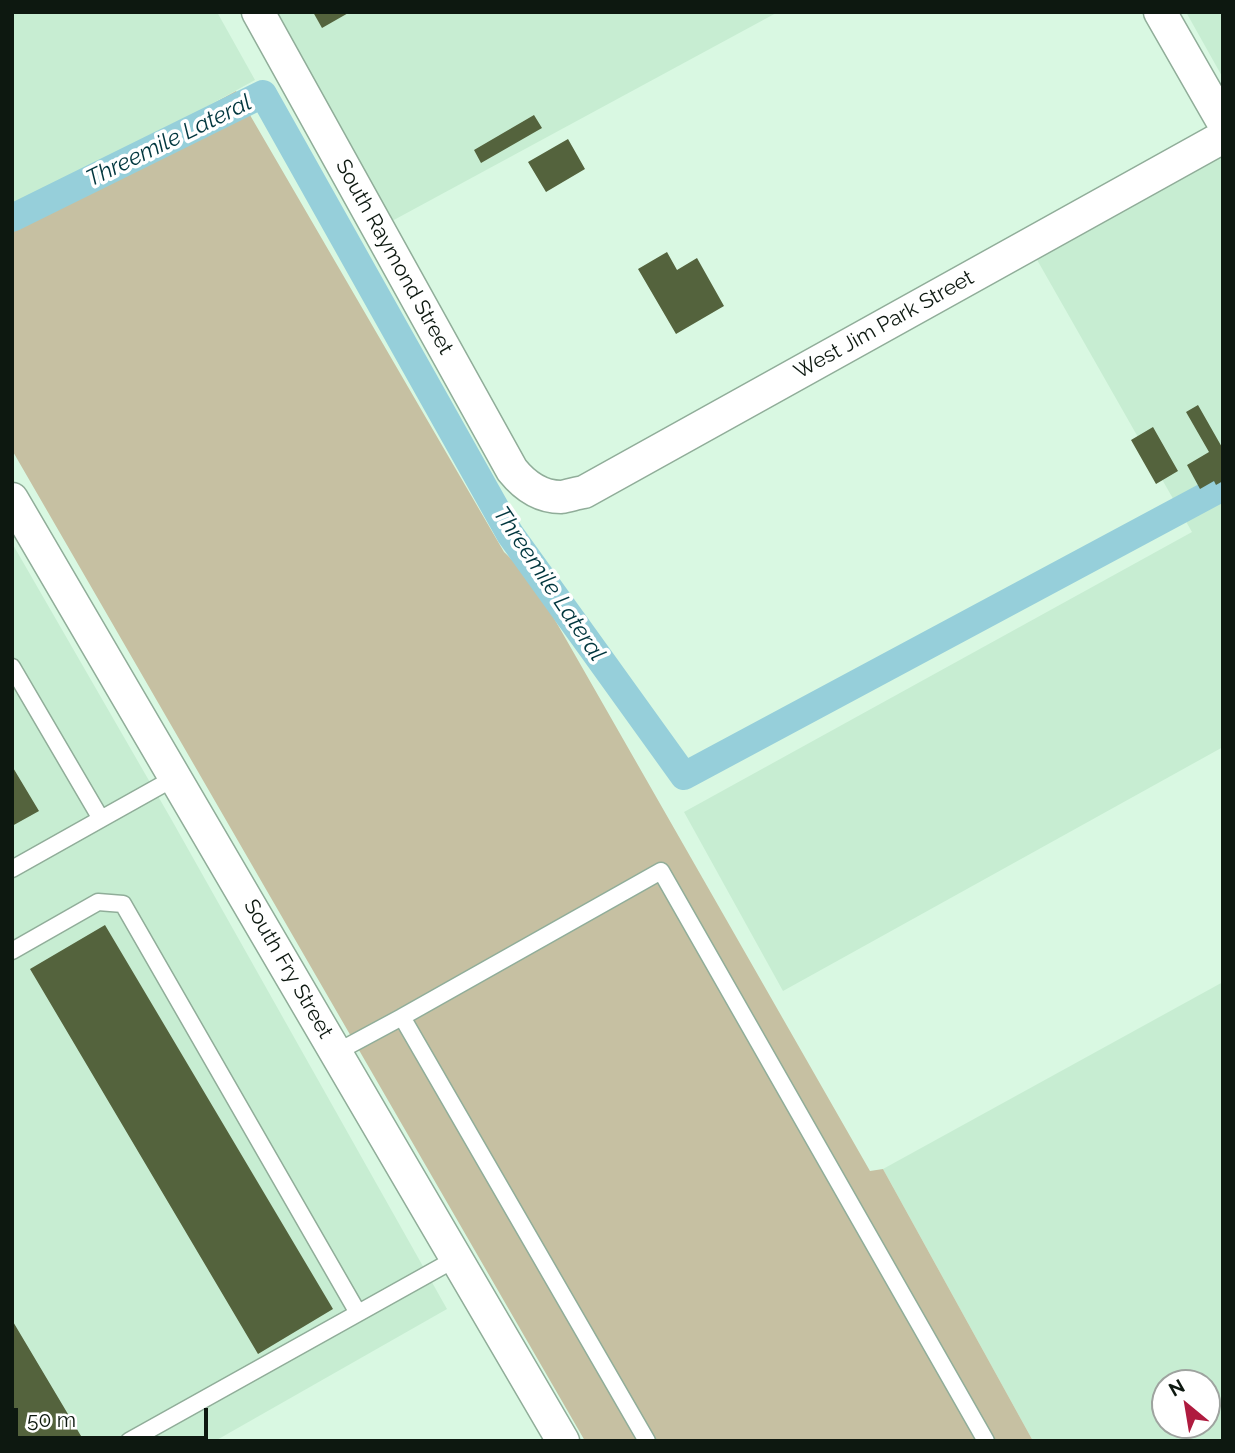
<!DOCTYPE html>
<html>
<head>
<meta charset="utf-8">
<style>
  body { margin:0 }
  #map { position:relative; width:1235px; height:1453px; overflow:hidden; background:#d9f8e2; font-family:Raleway,sans-serif }
  canvas { display:block }
  .frame { position:absolute; inset:0; border:14px solid #0d1810; pointer-events:none }
  .north { position:absolute; left:1151px; top:1369px; width:70px; height:70px; box-sizing:border-box; background:#fff; border:2px solid #9ea39f; border-radius:50%; rotate:330deg; font-size:19px; font-weight:700; line-height:28px; text-align:center; color:#0d1810 }
  .north::after { content:''; display:block; margin:auto; width:24px; height:32px; background:#af1b3f; clip-path:polygon(50% 0,100% 100%,50% 72%,0 100%) }
  .scale { position:absolute; left:14px; top:1408px; width:194px; height:32px; box-sizing:border-box; border:4px solid #0d1810; border-top:0; padding-left:9px; font-size:21px; line-height:24px; white-space:nowrap; color:#0d1810; -webkit-text-stroke:5px #fff; paint-order:stroke }
</style>
</head>
<body>
<div id="map">
<canvas width="1235" height="1453"></canvas>
<div class="frame"></div>
<div class="north">N</div>
<div class="scale">50 m</div>
</div>
<script>
const ctx = document.querySelector('canvas').getContext('2d');
ctx.lineJoin = 'round';
function fill(path, color) { ctx.fillStyle = color; ctx.fill(path, 'evenodd'); }
function trace(path, color, width, dash) { ctx.strokeStyle = color; ctx.lineWidth = width; ctx.lineCap = dash ? 'butt' : 'round'; ctx.setLineDash(dash || []); ctx.stroke(path); }
function write(font, color, halo, rows, align = 'center') {
  ctx.font = font + ' Raleway,sans-serif'; ctx.lineWidth = 7; ctx.setLineDash([]); ctx.textBaseline = 'middle'; ctx.strokeStyle = halo; ctx.fillStyle = color; for (const [text, x, y, turn = 0] of rows) {
    ctx.save(); ctx.translate(x, y); ctx.rotate((+turn || 0) * Math.PI / 180); ctx.textAlign = isNaN(turn) ? turn : align; if (halo) ctx.strokeText(text, 0, 0); ctx.fillText(text, 0, 0); ctx.restore();
  }
}
fill(new Path2D(`
  M12,12h205l38,68 -243,134z
  M277,12h501l-386,209z
  M1186,12h37v66z
  M1223,149v598l-440,244 -99,-179 508,-280 -156,-274z
  M12,543l158,274 277,492 -232,132h-203z
  M1223,982v459h-190l-150,-272zM1165,1383h42v42h-42z`), '#c7edd2');
fill(new Path2D(`
  M236,91l268,461 27,26 339,593 13,-2 150,272h-448l-573,-991v-236z`), '#c6c0a2');
trace(new Path2D(`
  M12,218l251,-124 247,440 174,242 539,-289`), '#96cfda', 28);
fill(new Path2D(`
  M313,12h37l-28,16z
  M534,115l8,13 -61,35 -7,-13z
  M568,139l17,30 -39,23 -18,-30z
  M667,252l10,18 20,-12 27,48 -48,28 -38,-65z
  M1198,405l25,44v32l-7,4 -2,-4 -14,8 -13,-24 22,-13 -23,-40z
  M1153,427l25,44 -22,13 -25,-44z
  M12,766l27,45 -27,15z
  M105,925l228,384 -75,45 -228,-385z
  M12,1320l72,121h-72z`), '#54633d');
const lane = new Path2D(`
  M12,667l89,152 75,-42
  M12,869l89,-50
  M12,951l86,-49 25,2 235,409
  M337,1052l65,-35
  M129,1441l328,-183
  M647,1441l-245,-424 259,-146 325,570`);
const street = new Path2D(`
  M258,12l254,458c12,15 28,27 49,27 7,-1 16,-4 23,-5l639,-355
  M1160,12l63,110
  M12,499l551,942`);
trace(lane, '#90ad99', 19);
trace(street, '#90ad99', 35);
trace(lane, '#fff', 16);
trace(street, '#fff', 32);
write('21px', '#0d1810', '#fff', [
  ["South Raymond Street",394,257,61],
  ["West Jim Park Street",884,325,-29],
  ["South Fry Street",288,969,60]
]);
write('italic 23px', '#00363e', '#fff', [
  ["Threemile Lateral",169,141,-26],
  ["Threemile Lateral",549,584,56]
]);
</script>
</body>
</html>
